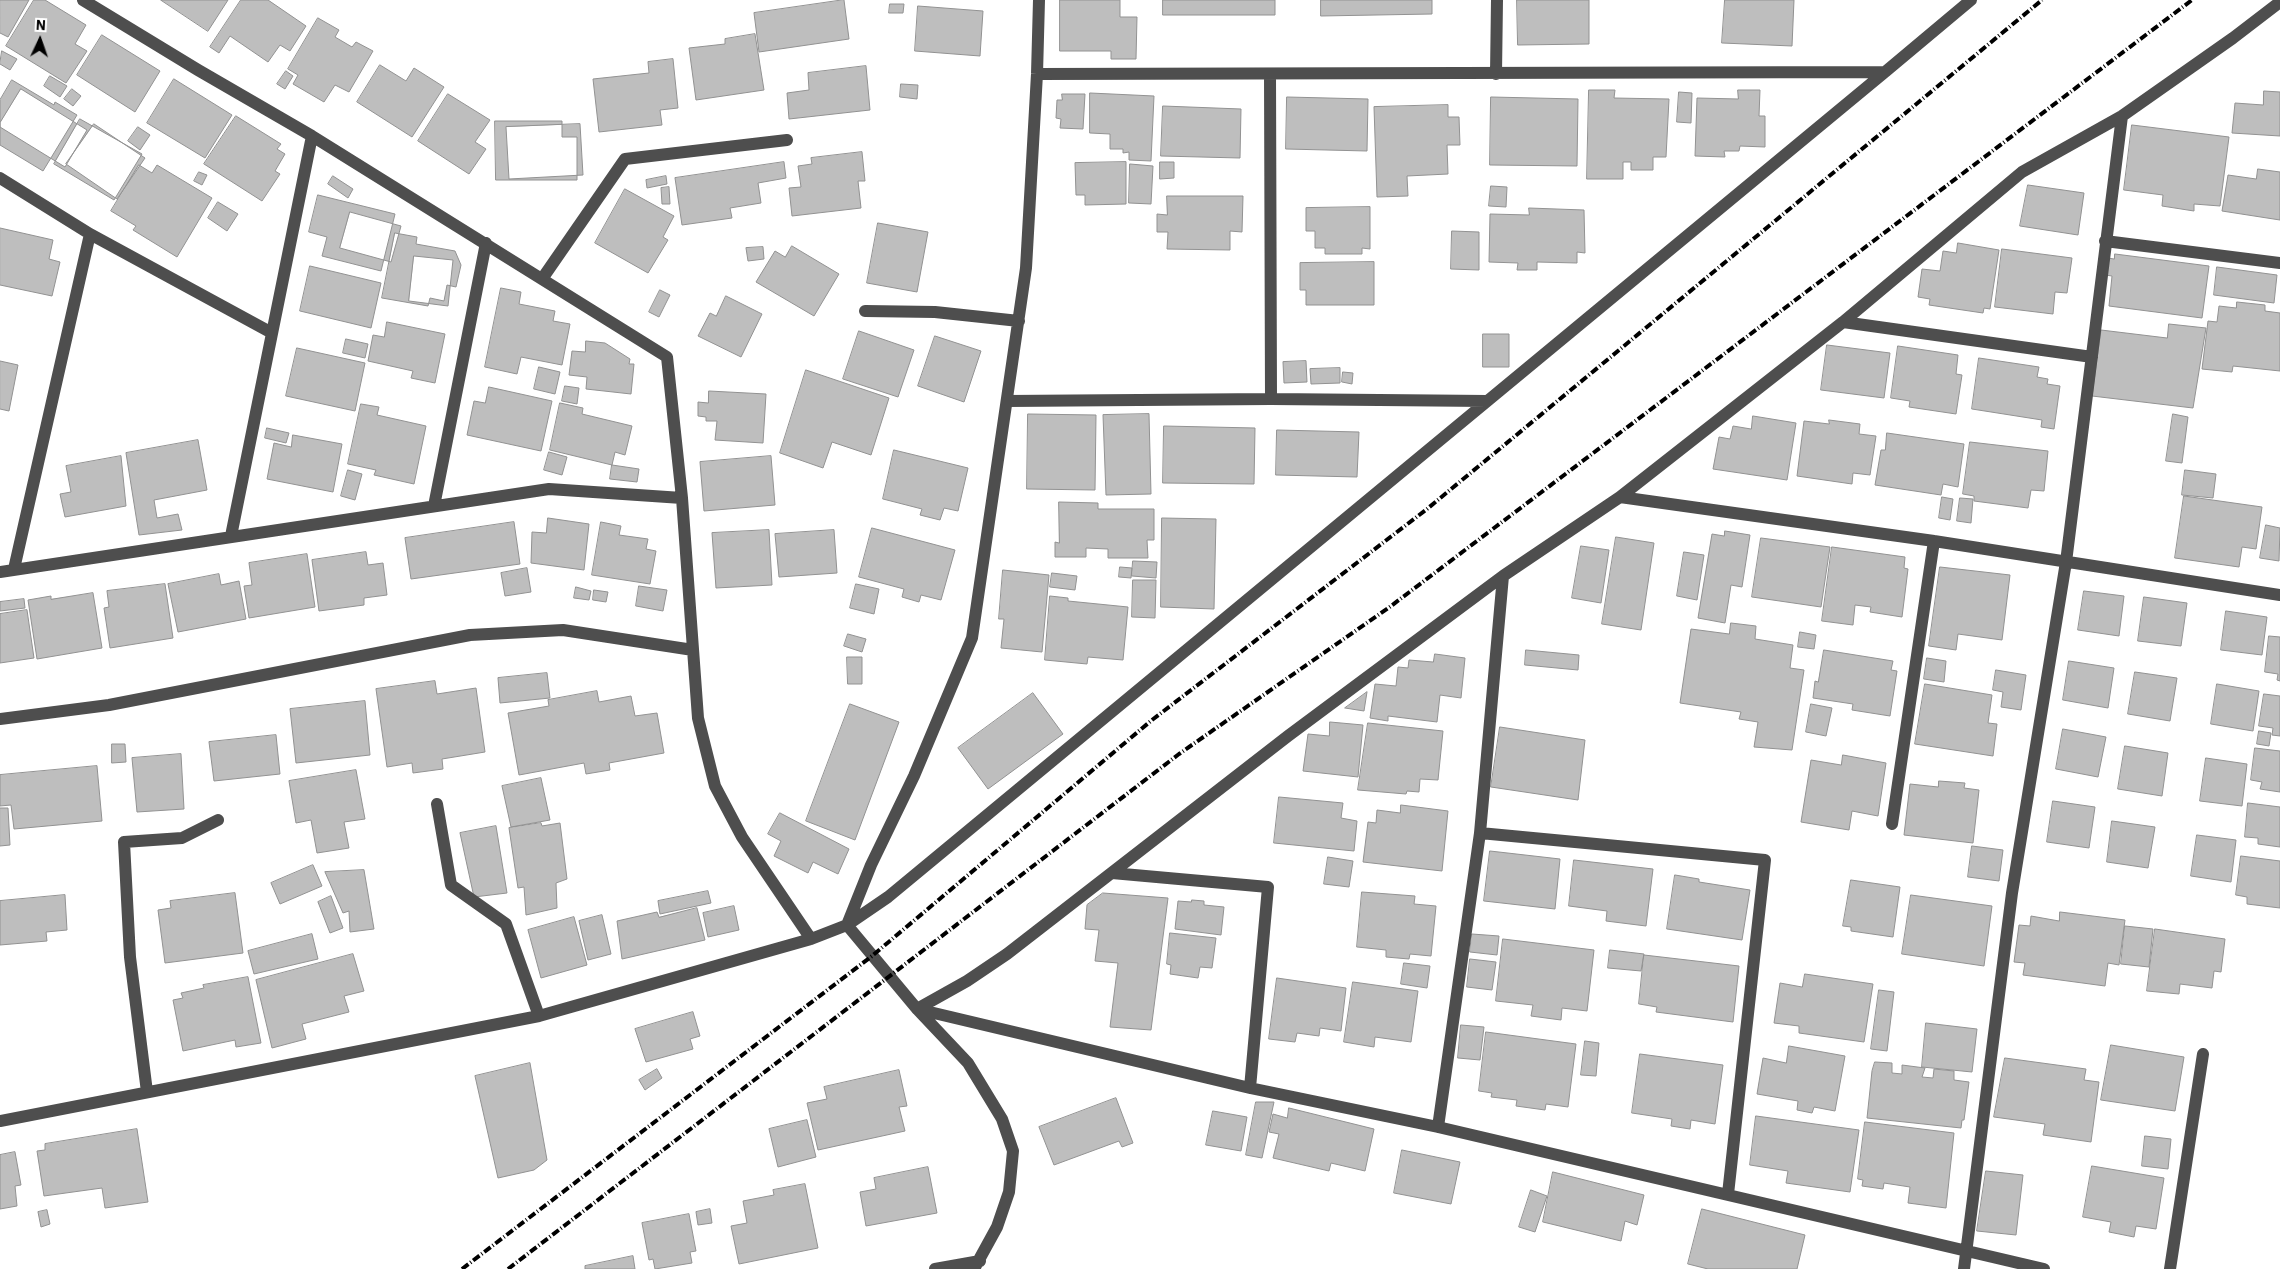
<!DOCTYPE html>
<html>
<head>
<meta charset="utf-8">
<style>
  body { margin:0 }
  #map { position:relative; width:2280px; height:1269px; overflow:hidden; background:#fff; font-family:"IBM Plex Sans",sans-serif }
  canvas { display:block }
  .north { position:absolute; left:15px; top:15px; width:50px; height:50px; -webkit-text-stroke:4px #fff; paint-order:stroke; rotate:3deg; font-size:14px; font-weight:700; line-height:20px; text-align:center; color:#000 }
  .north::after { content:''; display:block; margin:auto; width:18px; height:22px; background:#000; clip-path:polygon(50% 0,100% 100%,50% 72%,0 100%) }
</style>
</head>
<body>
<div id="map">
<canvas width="2280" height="1269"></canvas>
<div class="north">N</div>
</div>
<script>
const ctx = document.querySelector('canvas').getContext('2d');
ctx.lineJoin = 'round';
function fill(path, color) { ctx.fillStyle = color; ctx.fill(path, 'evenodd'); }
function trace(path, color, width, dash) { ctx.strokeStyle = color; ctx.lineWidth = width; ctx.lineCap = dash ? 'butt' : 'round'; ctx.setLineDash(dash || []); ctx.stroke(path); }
const building = new Path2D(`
  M0,0h29l-21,37 -8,-4z
  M34,0h11l41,25 -11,19 12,7 -21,32 -60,-37z
  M161,0h67l-20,31z
  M241,0h27l38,26 -16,25 -10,-6 -12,17 -38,-26 -11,17 -9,-6z
  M844,0l5,39 -90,13 -5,-39z
  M1060,0h60v17h17l-1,42h-25v-8h-51z
  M1163,0h112v15h-112z
  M1321,0h111v14l-111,2z
  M1517,0h72v44l-71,1z
  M1725,0h69l-2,46 -70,-3z
  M890,4h14l-1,9h-14z
  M918,6l65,5 -3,45 -65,-5z
  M318,18l21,12 -4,7 17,10 4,-5 17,9 -24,41 -14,-7 -11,17 -31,-18 5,-9 -10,-6z
  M755,34l9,56 -68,10 -7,-52 36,-4v-5z
  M102,35l58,36 -25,41 -58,-37z
  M2,51l15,8 -7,11 -10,-6z
  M673,59l5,49 -18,2 2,15 -63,7 -6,-53 56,-6 -1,-11z
  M380,65l26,16 8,-13 30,19 -32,50 -55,-35z
  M866,66l4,44 -81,9 -2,-26 22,-3 -1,-17z
  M286,71l7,5 -8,13 -8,-5z
  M50,76l17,10 -7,11 -16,-11z
  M174,79l58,36 -27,43 -58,-35z
  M12,80l42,25 1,-3 22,13 -34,56 -43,-26v-45z
  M901,84l17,1 -1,14 -17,-2z
  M21,89l66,41 -22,37 -65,-40v-4z
  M72,89l9,7 -8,10 -9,-7z
  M1589,90h26l-1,8 55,1 -3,58h-13v13h-22v-8h-8v17h-36z
  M1738,90h22l-1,26h6v31l-25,-1 -1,5h-15l1,6 -30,-1 2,-58 41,1z
  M2264,91l16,1v44l-48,-3 3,-30 28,2z
  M1679,92l13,1 -1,30 -14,-1z
  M1090,93l64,3 -3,65 -22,-1v-8l-6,1v-4h-13v-15l-20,-1z
  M448,94l42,26 -15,22 11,7 -17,25 -51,-33z
  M1062,94h23l-2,35 -23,-1 1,-9 -5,-1 1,-18h5z
  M1287,97l81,2 -1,52 -81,-2z
  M1491,97l87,2 -1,67 -87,-1z
  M1448,105v12h11l1,28h-13l1,29 -41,2 1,20 -31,1 -3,-90z
  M1163,106l78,3 -1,49 -79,-2z
  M236,116l45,28 -4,5 8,5 -10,17 5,3 -18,27 -58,-37z
  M80,119l62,35 -28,46 -60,-36z
  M495,121h67v16h15v43h-81z
  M94,124l51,34 -28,41 -51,-35z
  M580,124l3,51 -74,4 -3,-52z
  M2132,125l97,12 -9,69 -26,-2v7l-32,-5 1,-11 -39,-5z
  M138,127l12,8 -10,15 -12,-9z
  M862,152l3,29h-7l3,27 -69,8 -3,-28 12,-1 -3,-21 14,-2 -1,-6z
  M784,162l2,16 -28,5 3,20 -31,5 2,10 -50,7 -7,-47z
  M1126,162v42l-41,1v-10h-9l-1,-32z
  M1160,162h14v16l-14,1z
  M1130,164l23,2 -2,38 -22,-1z
  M139,165l13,8 5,-8 55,33 -35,59 -44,-27 3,-4 -25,-15z
  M2258,169l22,3v48l-58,-9 6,-36 28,4z
  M199,172l8,3 -5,10 -8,-4z
  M333,176l20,13 -5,9 -20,-14z
  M666,176l1,8 -20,4 -1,-8z
  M2028,185l56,8 -6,42 -58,-9z
  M1491,186l16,1 -1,20 -17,-1z
  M669,187l1,17h-8l-1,-16z
  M625,189l49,27 -11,21 5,3 -20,33 -53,-30z
  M318,195l77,19 -14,57 -59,-15 5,-19 -18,-5z
  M1167,196h76l-1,36 -12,-1v19l-63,-1 1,-17h-11v-18l10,1z
  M218,202l20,12 -11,17 -19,-13z
  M1370,207v42l-8,-1v6h-37v-6h-10v-17h-9v-23z
  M1529,208l55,2 1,43 -8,-1v11l-40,-1v8h-20l1,-7 -29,-1 1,-48 39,1z
  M350,212l51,14 -10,36 -51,-14z
  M878,223l50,9 -11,60 -50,-9z
  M0,228l53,12 -4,19 11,3 -8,34 -52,-11z
  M1452,231l27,1v38l-28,-1z
  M395,233l22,4 -1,7 39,7 6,14 -5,22 -9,-2 -3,16 -14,-3 -2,8 -46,-8z
  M1958,243l41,7 -9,59 -6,-1 -1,5 -54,-8 1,-6 -12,-2 4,-28 18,2 3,-20 13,2z
  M792,246l47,28 -25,42 -58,-34 19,-31 10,6z
  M763,247l1,12 -16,2 -2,-13z
  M2002,249l70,9 -5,35 -12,-1 -2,22 -58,-7z
  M2115,254l94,12 -7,52 -93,-12 3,-30 -7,-1 3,-17 6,1z
  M414,256l39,4 -5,46 -39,-5z
  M1374,262v43h-68v-15h-6v-27z
  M310,266l71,17 -10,45 -71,-17z
  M2217,267l60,8 -3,28 -60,-8z
  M501,288l20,4 -2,12 36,7 -2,10 17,3 -8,41 -41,-8 -4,17 -32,-7z
  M660,290l10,5 -11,22 -10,-5z
  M726,296l36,18 -21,43 -43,-21 12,-23 6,3z
  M2237,302l28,3v6l15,2v58l-47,-5 -1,6 -30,-3 6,-48 9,1 2,-16 17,2z
  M387,322l58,12 -10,49 -24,-5 2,-7 -45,-10 5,-26 11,2z
  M2169,324l37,4 -13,80 -101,-12 9,-66 66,8z
  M859,331l55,19 -16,47 -55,-18z
  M1483,334h26v33h-26z
  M935,336l46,15 -17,51 -46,-16z
  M346,339l22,5 -3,14 -22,-5z
  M586,341l19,2 25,16 -1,5h5l-3,30 -45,-5 1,-12 -18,-2 3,-24 13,1z
  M1827,345l63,8 -6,45 -63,-8z
  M1898,346l60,9 -2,19 6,1 -6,39 -47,-7 1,-6 -19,-3z
  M297,348l68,15 -10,48 -69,-15z
  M1979,358l60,9 -2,10 11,2 -1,5 13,2 -6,43 -13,-2 1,-7 -70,-11z
  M0,361l18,4 -9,46 -9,-2z
  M1306,361l1,21 -23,1 -1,-21z
  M539,367l21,5 -5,22 -21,-5z
  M1340,368v15l-29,1 -1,-15z
  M806,370l83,28 -18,57 -39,-13 -9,26 -43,-15z
  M1343,372l10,1 -1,11 -10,-2z
  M565,386l14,2 -2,16 -15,-3z
  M489,387l63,14 -11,50 -74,-16 7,-34 11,2z
  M709,391l57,3 -3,49 -48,-3 2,-19h-11v-4l-8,-1v-14l10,1z
  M560,403l23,5 -1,6 50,12 -7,29 -10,-3 -3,13 -62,-15z
  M361,404l18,3 -2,8 49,11 -12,58 -40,-9 2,-5 -28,-6z
  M1028,414l68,1 -1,75 -68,-1z
  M1149,414l2,80 -45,1 -3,-80z
  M2173,414l15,3 -6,46 -16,-2z
  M1753,416l43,7 -9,57 -74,-11 6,-32 11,2 3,-13 18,3z
  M1829,420l31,4 -1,10 17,2 -6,39 -17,-2 -1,11 -55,-8 7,-55 25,3z
  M1164,426l91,2 -1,56 -91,-1z
  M267,428l22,5 -3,10 -21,-5z
  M1277,430l82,2 -2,45 -81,-2z
  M1887,433l77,11 -6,43 -15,-3 -2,11 -66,-10 6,-35h4z
  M293,435l49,9 -9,48 -66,-13 7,-36 17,4z
  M198,440l9,50 -53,10 3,18 21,-4 4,16 -43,5 -13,-82z
  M1970,442l78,9 -4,40 -13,-1 -3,18 -54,-7v-5l-11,-2z
  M894,450l74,18 -10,43 -14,-3 -4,12 -20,-5 2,-6 -39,-10z
  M549,452l18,5 -5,18 -18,-5z
  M121,456l5,50 -61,11 -5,-23 11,-2 -5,-26z
  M771,456l4,49 -71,6 -4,-49z
  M612,465l27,4 -2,13 -27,-3z
  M348,470l14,4 -7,26 -14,-4z
  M2185,470l31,4 -3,24 -31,-3z
  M2184,496l78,11 -6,42 -14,-2 -3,20 -64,-9z
  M1942,497l11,2 -3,21 -11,-2z
  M1960,498l13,1 -2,24 -14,-2z
  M1059,502l39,1v6h56v31h-7l1,18h-40v-9l-22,-1v9h-31v-15l4,1z
  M548,518l41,6 -5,46 -53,-7 1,-31 14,1z
  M1162,518l54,1 -2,90 -53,-2z
  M514,522l6,42 -109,15 -6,-41z
  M601,522l20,4 -2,9 29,4 -2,10 10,2 -6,33 -58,-9z
  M2266,525l14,3 -1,33 -19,-3z
  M872,528l83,22 -14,50 -20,-5 -2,7 -17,-5 2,-8 -45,-12z
  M769,530l3,55 -56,3 -4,-55z
  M834,530l3,43 -58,4 -4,-43z
  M1725,531l25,4 -8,52 -11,-2 -6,38 -27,-5 14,-84 12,2z
  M1616,537l38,6 -13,87 -39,-6z
  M1761,538l69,9 -9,60 -69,-10z
  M1581,546l28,4 -8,53 -29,-5z
  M1832,547l73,10 -1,11 4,1 -6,48 -32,-5 1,-5 -16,-2 -2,20 -31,-4z
  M366,552l2,13 15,-2 4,32 -23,3v7l-45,6 -7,-51z
  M1684,552l20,3 -7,45 -20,-4z
  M307,554l8,53 -66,11 -5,-32 8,-1 -3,-22z
  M1133,561l24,1 -1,16 -24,-2z
  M1120,567l12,1 -1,10 -12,-1z
  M1940,567l70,8 -8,65 -44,-6 -2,16 -27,-4z
  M527,568l4,24 -26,4 -4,-23z
  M1003,570l46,5 -7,77 -41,-4 3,-29h-5z
  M1052,573l25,3 -2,14 -25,-3z
  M219,574l2,11 18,-4 7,38 -68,13 -10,-48z
  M1133,580h23l-1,38 -23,-1z
  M165,584l8,54 -63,10 -6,-40 5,-1 -2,-16z
  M856,584l23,5 -5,25 -24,-6z
  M639,586l28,4 -4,21 -27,-5z
  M576,587l15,4 -2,9 -15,-2z
  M594,590l14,2 -2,10 -13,-2z
  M2084,591l40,5 -5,40 -41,-6z
  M93,593l9,55 -65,11 -9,-59 23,-4v3z
  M1050,596l18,2v3l60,6 -5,53 -35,-3 -1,7 -42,-4z
  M2144,597l43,6 -6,43 -43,-5z
  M24,599l1,9 -25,3v-9z
  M27,610l7,48 -34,5v-49z
  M2226,611l41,6 -5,38 -41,-5z
  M1731,623l25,3 -1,13 38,6 -3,23 14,2 -12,80 -38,-3 4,-25 -19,-3 2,-7 -61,-9 11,-74 38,5z
  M1800,632l16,3 -2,14 -16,-2z
  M848,634l18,5 -4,13 -18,-6z
  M2269,636l11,1v44l-3,-1 1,-6 -13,-2z
  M1526,650l53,5 -1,15 -53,-5z
  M1824,650l69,11 -2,9 6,1 -7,45 -38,-6 1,-6 -40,-6 2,-17 3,1z
  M1435,654l30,4 -4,40 -21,-3 -3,27 -49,-6v5l-18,-3 5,-34 21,2 2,-19 10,1 1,-8 24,2z
  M847,657h15v27h-14z
  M1927,658l19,3 -2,21 -20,-3z
  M2069,661l45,7 -6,40 -45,-8z
  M1996,670l30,5 -5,35 -20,-3 2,-15 -10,-2z
  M2135,672l42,6 -7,43 -42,-7z
  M547,673l3,25 -50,5 -2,-25z
  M435,681l2,13 39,-6 9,64 -43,7 1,10 -30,4 -1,-10 -25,4 -11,-78z
  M1925,684l67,11 -4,28 9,1 -4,32 -78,-12z
  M2217,684l42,7 -6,40 -42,-7z
  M597,691l2,11 32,-6 4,20 22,-3 7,40 -55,10 1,7 -24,4 -2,-11 -65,12 -11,-62 41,-7 -1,-6z
  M1367,692l-3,19 -19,-3z
  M1033,693l30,41 -75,55 -30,-41z
  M2264,694l16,2v40l-8,-1 1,-7 -14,-2z
  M365,701l5,54 -74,8 -6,-54z
  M850,704l49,18 -44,118 -49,-19z
  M1811,704l21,4 -6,28 -20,-4z
  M1330,722l33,3 -5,52 -55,-6 5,-37 21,2z
  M1368,723l75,8 -5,49 -18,-1 -1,13 -12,-1 -1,3 -48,-4z
  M1500,727l85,13 -7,60 -87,-13z
  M2063,729l43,8 -8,40 -42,-8z
  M2259,731l12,2 -2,13 -12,-2z
  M276,735l4,39 -66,7 -5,-39z
  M112,744h13l1,18 -14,1z
  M2125,746l43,7 -6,43 -44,-7z
  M2255,748l25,3v41l-20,-3 2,-7 -11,-2z
  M181,754l3,55 -47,3 -5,-54z
  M1843,755l43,8 -8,53 -26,-5 -3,19 -48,-8 10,-62 30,5z
  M2206,758l41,6 -5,42 -42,-5z
  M97,766l5,55 -88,8 -3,-24 -11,1v-31z
  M356,770l9,49 -21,3 5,26 -32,5 -6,-33 -15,3 -7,-42z
  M541,778l9,42 -39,7 -9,-41z
  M1939,781l26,2 -1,5 15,2 -6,53 -69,-8 6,-51 28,3z
  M1279,797l64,6 -2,15 16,3 -3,30 -80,-8z
  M2053,801l42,6 -6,41 -42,-6z
  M2248,803l32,4v40l-22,-3v-6l-13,-1z
  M1401,805l47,6 -6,60 -79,-9 5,-40 8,1 1,-13 23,3z
  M0,808h8l2,37 -10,1z
  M780,813l69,36 -11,25 -25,-12 -5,11 -34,-17 7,-15 -13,-7z
  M2112,821l43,6 -7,41 -41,-6z
  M541,823l1,3 18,-3 7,56 -11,4 1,25 -31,7 -2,-28 -6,1 -9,-60z
  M496,826l11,67 -33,4 -14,-64z
  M2197,835l39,5 -5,42 -40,-6z
  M1972,846l31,4 -4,31 -31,-4z
  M1490,851l70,8 -5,50 -71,-8z
  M2241,856l39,5v47l-33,-4v-7l-11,-2z
  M1328,857l25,4 -4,26 -25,-3z
  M1574,860l79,9 -7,57 -40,-5 1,-10 -38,-5z
  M313,865l9,21 -42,18 -9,-21z
  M364,870l10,59 -24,3 -1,-21 -6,2 -18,-41z
  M1675,875l24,4v3l51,8 -8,50 -75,-11z
  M1851,880l49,7 -7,50 -42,-6v-4l-8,-1z
  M708,891l3,12 -51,11 -2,-13z
  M1362,892l53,4 -1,8 22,2 -5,50 -21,-2 -1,5 -23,-2v-7l-29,-3z
  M235,893l8,60 -78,10 -7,-53 13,-2 -1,-7z
  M1103,893l65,5 -17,132 -41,-3 8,-64 -23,-2 4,-31 -14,-1 2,-24z
  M65,895l2,35 -21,2 1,9 -47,4v-44z
  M1911,895l81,11 -8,60 -82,-12z
  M331,896l12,32 -13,5 -12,-31z
  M1192,900l12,1v4l20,2 -3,28 -46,-6 3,-28 13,1z
  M734,906l5,24 -31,7 -5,-24z
  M697,908l8,32 -83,19 -5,-38 40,-9 2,5z
  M2060,912l65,8 -6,45 -11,-2 -3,23 -82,-11 2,-12 -11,-1 5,-37 11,1 1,-10 28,5z
  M602,915l9,39 -23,6 -9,-39z
  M574,917l13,48 -46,13 -13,-48z
  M2125,926l28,3 -4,38 -28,-3z
  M2155,929l70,10 -4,33 -7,-1 -2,17 -32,-4 -1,10 -32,-3z
  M1170,933l46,5 -4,30 -12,-1 -2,11 -28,-4 1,-9 -4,-1z
  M312,934l6,25 -64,15 -6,-23z
  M1472,934l27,2 -2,19 -27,-3z
  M1503,939l91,11 -7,61 -25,-3 -1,12 -30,-4 2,-11 -37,-4z
  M1610,950l34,4 -3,17 -33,-3z
  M353,954l11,37 -20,5 5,16 -47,12 4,15 -34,9 -16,-68z
  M1644,955l95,11 -6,56 -77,-10 1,-5 -18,-3z
  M1470,959l26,3 -4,28 -25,-3z
  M1404,963l26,3 -3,22 -26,-4z
  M1805,974l68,10 -9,58 -65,-9v-7l-25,-3 6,-40 22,4z
  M248,977l13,66 -25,4 -1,-7 -52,11 -10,-51 10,-2 -2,-5 23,-5 -1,-3z
  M1277,978l69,10 -5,43 -21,-3 -1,8 -22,-3 -2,9 -26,-3z
  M1353,982l65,9 -7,51 -36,-5 -1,10 -30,-5z
  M1879,990l15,2 -7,59 -16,-2z
  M693,1012l7,24 -10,3 3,10 -47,13 -11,-33z
  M1926,1023l51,6 -5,43 -50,-5z
  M1461,1025l23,2 -4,33 -22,-2z
  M1486,1032l90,12 -8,63 -22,-3 -1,6 -29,-4 1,-6 -26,-3 1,-4 -13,-2z
  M1585,1041l14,2 -3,33 -15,-1z
  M2111,1045l73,12 -9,54 -74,-11z
  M1789,1046l56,10 -10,55 -21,-4 -2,6 -15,-3 1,-9 -41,-7 6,-36 23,5z
  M1640,1054l83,11 -8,59 -24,-4 -1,9 -19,-3 1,-7 -40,-6z
  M2005,1058l81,11 -2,11 15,2 -8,60 -48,-7 2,-11 -51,-7z
  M1875,1062l17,1v10l10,1v-9l23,3 -3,9 11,1 1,-9 20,2v9l15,2 -5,38h-2l-1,8 -94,-10 5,-47z
  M530,1063l17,97 -13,10 -36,8 -23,-102z
  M657,1069l5,9 -17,12 -6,-10z
  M899,1070l8,36 -8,1 6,24 -87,19 -11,-47 20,-4 -3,-12z
  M1116,1098l17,45 -11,4 -3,-6 -65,24 -15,-38z
  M1256,1102h18l-12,56 -16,-3z
  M1289,1108l85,21 -9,42 -34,-8 -2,8 -56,-13 6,-24 -10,-2 4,-18 14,4z
  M1213,1111l34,6 -6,34 -35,-6z
  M1756,1116l103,14 -9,62 -64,-9 2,-12 -38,-6z
  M807,1120l9,37 -38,10 -9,-38z
  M1865,1122l89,11 -8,75 -38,-5 2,-16 -26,-4 -1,6 -21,-3 1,-6 -5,-1z
  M137,1129l11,73 -43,6 -3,-20 -58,8 -7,-45 8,-1v-6z
  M2145,1136l26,3 -3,30 -26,-3z
  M1402,1150l58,12 -9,42 -57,-11z
  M15,1152l6,33 -6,1 2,20 -17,3v-54z
  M2092,1166l72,12 -8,51 -20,-3 -2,11 -25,-5 2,-10 -28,-5z
  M928,1167l9,46 -71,13 -6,-34 16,-3 -2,-11z
  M1986,1171l37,4 -7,60 -39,-4z
  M1553,1172l91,23 -7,30 -12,-4 -4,20 -78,-19z
  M805,1184l13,64 -79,16 -8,-38 16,-3 -4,-22 31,-6 -1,-5z
  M1531,1190l16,6 -12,36 -16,-5z
  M710,1209l2,14 -14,2 -2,-13z
  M1702,1209l103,26 -8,34h-89l-20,-5z
  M47,1210l3,14 -9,3 -3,-15z
  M689,1214l7,37 -6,1 2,11 -37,6 -2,-10 -4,1 -7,-37z
  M633,1256l2,13h-50v-3z`);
fill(building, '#bebebe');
trace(building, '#929292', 1);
trace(new Path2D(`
  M83,0l115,70 114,66 355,221 15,141 16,220 17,68 27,51 69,102
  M1037,74l848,-2 86,-72
  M1270,74l1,325
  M1496,74l1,-74
  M0,178l90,56 182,99
  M2105,241l175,22
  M542,279l83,-120 162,-19
  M865,311l70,1 84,9
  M1843,322l249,35
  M1007,401l264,-2 216,2
  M1620,497l314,44 346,54
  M434,506l52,-263
  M231,536l81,-400
  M14,569l76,-335
  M0,572l549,-83 133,9
  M0,719l109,-14 361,-70 93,-5 130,20
  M437,804l14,81 55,39 33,92
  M1892,824l42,-283
  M1480,833l285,27 -37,334
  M1112,873l156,14 -18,201
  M917,1009l50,-28 40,-27 281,-218 215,-160 117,-79 223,-175 179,-150 100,-56 111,-78 47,-36
  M917,1009l333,79 188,39 606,142
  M147,1092l-17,-135 -6,-115 58,-4 36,-18
  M0,1121l539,-105 272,-77 36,-14 41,-28 997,-825
  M1438,1127l42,-294 23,-257
  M935,1269l45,-8
  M974,1269l23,-42 12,-35 4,-41 -11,-32 -34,-56 -51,-54 -70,-84 24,-60 43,-89 58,-138 54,-370 11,-194 2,-74
  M1964,1269l48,-376 54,-331 56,-446
  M2170,1269l33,-215`), '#4e4e4e', 12);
trace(new Path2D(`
  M462,1269l410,-313 280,-236 275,-211 615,-509
  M508,1269l671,-515 212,-148 801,-606`), '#000', 4, [8, 2.5, 1, 2.5]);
</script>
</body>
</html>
